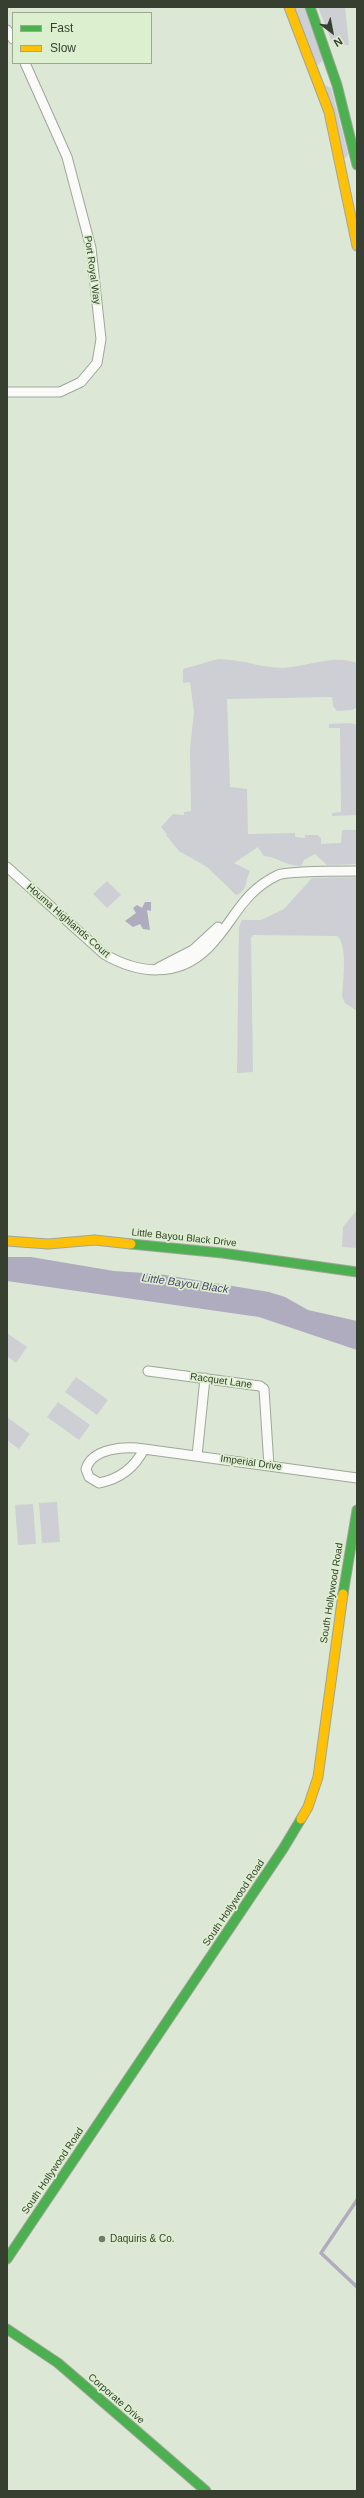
<!DOCTYPE html>
<html>
<head>
<meta charset="utf-8">
<style>
  body { margin:0 }
  #map { position:relative; width:364px; height:2498px; overflow:hidden; background:#dde7d6; font-family:Helvetica,sans-serif }
  canvas { display:block }
  .frame { position:absolute; inset:0; border:8px solid #373f31; pointer-events:none }
  .legend { position:absolute; left:12px; top:12px; width:140px; height:52px; box-sizing:border-box; background:#dcefce; border:1px solid #9aa98f; margin:0; padding:5px 7px; list-style:none; font-size:12px; color:#373f31 }
  .legend li { display:flex; align-items:center; gap:8px; height:20px }
  .legend b { width:20px; border:1px solid #9aa98f }
  .north { position:absolute; left:312px; top:12px; width:40px; height:40px; -webkit-text-stroke:3px #dcefce; paint-order:stroke; rotate:148deg; font-size:11px; font-weight:700; line-height:16px; text-align:center; color:#373f31 }
  .north::after { content:''; display:block; margin:auto; width:14px; height:18px; background:#373f31; clip-path:polygon(50% 0,100% 100%,50% 72%,0 100%) }
</style>
</head>
<body>
<div id="map">
<canvas width="364" height="2498"></canvas>
<div class="frame"></div>
<ul class="legend">
<li><b style="height:5px;background:#4caf50"></b>Fast</li>
<li><b style="height:5px;background:#ffc107"></b>Slow</li>
</ul>
<div class="north">N</div>
</div>
<script>
const ctx = document.querySelector('canvas').getContext('2d');
ctx.lineJoin = 'round';
function fill(path, color) { ctx.fillStyle = color; ctx.fill(path, 'evenodd'); }
function trace(path, color, width, dash) { ctx.strokeStyle = color; ctx.lineWidth = width; ctx.lineCap = dash ? 'butt' : 'round'; ctx.setLineDash(dash || []); ctx.stroke(path); }
function write(font, color, halo, rows, align = 'center') {
  ctx.font = font + ' Helvetica,sans-serif'; ctx.lineWidth = 3.5; ctx.setLineDash([]); ctx.textBaseline = 'middle'; ctx.strokeStyle = halo; ctx.fillStyle = color; for (const [text, x, y, turn = 0] of rows) {
    ctx.save(); ctx.translate(x, y); ctx.rotate((+turn || 0) * Math.PI / 180); ctx.textAlign = isNaN(turn) ? turn : align; if (halo) ctx.strokeText(text, 0, 0); ctx.fillText(text, 0, 0); ctx.restore();
  }
}
fill(new Path2D(`
  M291,7h13l19,53 -5,5h-3z
  M318,7h27l4,38h-10l-7,-3z
  M325,85l6,3 17,66 -2,4h-2z
  M218,659c22,0 44,9 65,9 23,-1 51,-14 74,-5v44l-5,3 -15,1 -4,-5 -1,-9 -105,2 3,88 17,2 1,45 47,-1v4l10,1v-3h12l4,3v6l20,-1 1,-13h15v34l-30,1 -12,-11 -11,6 -3,6c-15,0 -24,-9 -37,-10l-6,-9 -24,16 16,8c-5,9 -2,20 -14,24l-29,-28 -28,-16 -13,-16 1,-1 -6,-7 12,-13 11,1v-3l7,-1 -1,-62 4,-37 -4,-30 -7,1v-14z
  M351,723l6,2v90l-25,1v-3l9,-1 -1,-84h-11v-4z
  M357,877v134l-12,-8 -3,-6c1,-14 6,-53 -5,-61l-84,-1 -2,3 2,134 -16,1 2,-146 3,-7h19l23,-11 28,-31z
  M107,881l14,14 -14,13 -14,-14z
  M357,1042v115l-1,-111z
  M357,1210v38l-15,-1 1,-20z
  M7,1333l20,14 -11,16 -9,-7z
  M76,1377l32,23 -11,15 -32,-23z
  M58,1402l32,23 -11,15 -32,-23z
  M7,1417l23,17 -11,15 -12,-9z
  M57,1502l3,40 -18,1 -3,-40z
  M33,1504l3,40 -18,1 -3,-40z`), '#cdcfd4');
fill(new Path2D(`
  M145,902h6v9l-4,-1 3,20 -7,-1 -3,-5 -7,3 -8,-6 11,-8 -3,-5 4,-3 5,3z
  M7,1257h24l83,14 45,3 110,18 16,5 23,13 49,11v29l-98,-33 -252,-36z`), '#aeacbe');
trace(new Path2D(`
  M357,2200l-36,53 36,34`), '#aeacbe', 3.5);
const street = new Path2D(`
  M7,30l6,9
  M7,392h53l21,-10 16,-19 4,-24 -10,-91 -24,-91 -42,-94
  M7,867l97,87c34,20 73,24 103,-5 27,-26 33,-56 71,-74 10,-4 65,-4 79,-4
  M158,968l35,-18 25,-23
  M148,1371l112,15 4,3 5,77
  M144,1449c-9,18 -24,30 -45,34l-10,-6 -3,-8c6,-21 39,-23 58,-20l213,29
  M197,1456l8,-78`);
const fast = new Path2D(`
  M310,7l27,78 20,80
  M131,1244l91,9 135,19
  M343,1594l14,-84
  M7,2259l276,-410 18,-30
  M7,2329l51,34 148,128`);
const slow = new Path2D(`
  M289,7l40,105 28,134
  M7,1241l41,3 47,-4 36,4
  M301,1819l7,-12 10,-30 25,-183`);
trace(street, '#9ea698', 11);
trace(fast, '#9ea698', 11);
trace(slow, '#9ea698', 11);
trace(street, '#fafbf9', 9);
trace(fast, '#4caf50', 9);
trace(slow, '#ffc107', 9);
for (const [x, y, r, color] of [
  [102,2239,4,"#717a6b"]
]) { const dot = new Path2D(); dot.arc(x, y, r, 0, 2 * Math.PI); ctx.fillStyle = color; ctx.fill(dot); trace(dot, '#dcefce', 1.5); }
write('10px', '#373f31', '#dcefce', [
  ["Port Royal Way",92,270,82],
  ["Houma Highlands Court",68,921,41],
  ["Little Bayou Black Drive",184,1238,6],
  ["Racquet Lane",221,1381,8],
  ["Imperial Drive",251,1463,8],
  ["South Hollywood Road",332,1593,-81],
  ["South Hollywood Road",234,1903,-56],
  ["South Hollywood Road",53,2171,-56],
  ["Corporate Drive",116,2399,41]
]);
write('10px', '#373f31', '#dcefce', [
  ["Daquiris & Co.",110,2239]
], 'left');
write('italic 11px', '#4f4373', '#dcefce', [
  ["Little Bayou Black",185,1284,8]
]);
</script>
</body>
</html>
